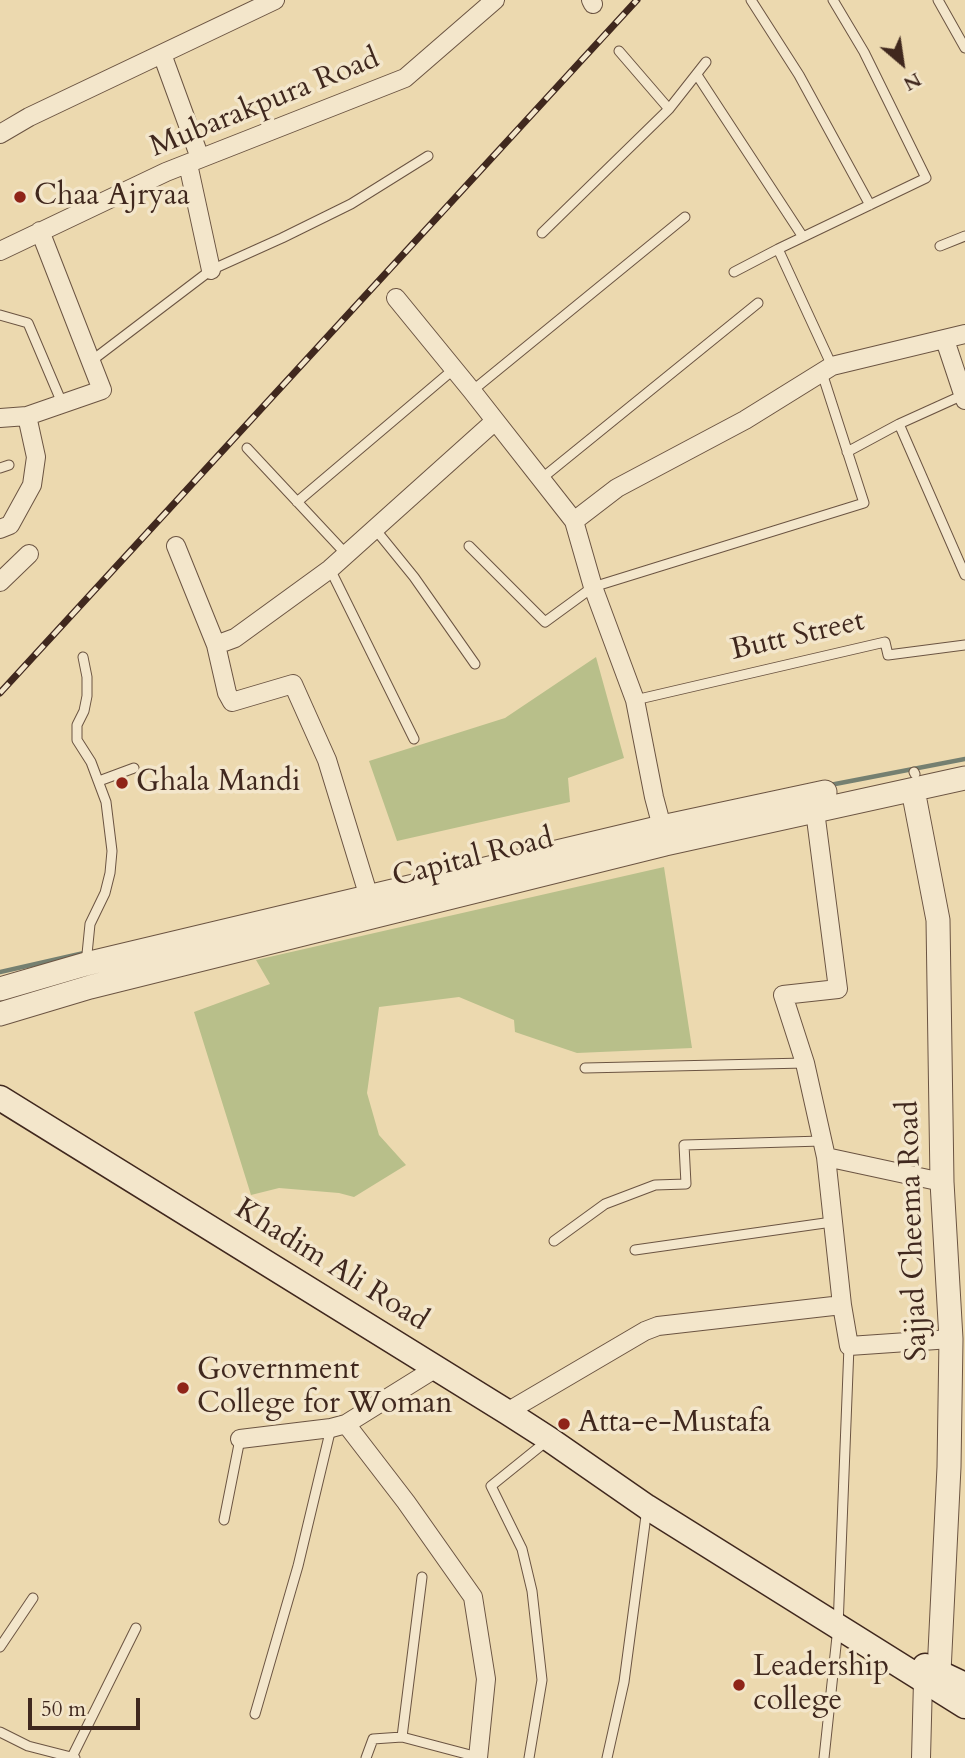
<!DOCTYPE html>
<html>
<head>
<meta charset="utf-8">
<style>
  body { margin:0 }
  #map { position:relative; width:965px; height:1758px; overflow:hidden; background:#ecd9af; font-family:Cardo,serif }
  canvas { display:block }
  .north { position:absolute; left:867px; top:28px; width:70px; height:70px; -webkit-text-stroke:5px #f3e6cb; paint-order:stroke; rotate:151deg; font-size:19px; font-weight:700; line-height:28px; text-align:center; color:#40281e }
  .north::after { content:''; display:block; margin:auto; width:24px; height:32px; background:#40281e; clip-path:polygon(50% 0,100% 100%,50% 72%,0 100%) }
  .scale { position:absolute; left:28px; top:1698px; width:112px; height:32px; box-sizing:border-box; border:4px solid #40281e; border-top:0; padding-left:9px; font-size:21px; line-height:24px; white-space:nowrap; color:#40281e; -webkit-text-stroke:5px #f3e6cb; paint-order:stroke }
</style>
</head>
<body>
<div id="map">
<canvas width="965" height="1758"></canvas>
<div class="north">N</div>
<div class="scale">50 m</div>
</div>
<script>
const ctx = document.querySelector('canvas').getContext('2d');
ctx.lineJoin = 'round';
function fill(path, color) { ctx.fillStyle = color; ctx.fill(path, 'evenodd'); }
function trace(path, color, width, dash) { ctx.strokeStyle = color; ctx.lineWidth = width; ctx.lineCap = dash ? 'butt' : 'round'; ctx.setLineDash(dash || []); ctx.stroke(path); }
function write(font, color, halo, rows, align = 'center') {
  ctx.font = font + ' Cardo,serif'; ctx.lineWidth = 7; ctx.setLineDash([]); ctx.textBaseline = 'middle'; ctx.strokeStyle = halo; ctx.fillStyle = color; for (const [text, x, y, turn = 0] of rows) {
    ctx.save(); ctx.translate(x, y); ctx.rotate((+turn || 0) * Math.PI / 180); ctx.textAlign = isNaN(turn) ? turn : align; if (halo) ctx.strokeText(text, 0, 0); ctx.fillText(text, 0, 0); ctx.restore();
  }
}
fill(new Path2D(`
  M596,657l28,101 -56,20 2,24 -173,39 -28,-80 136,-43z
  M664,867l28,181 -115,5 -62,-21 -1,-12 -55,-23 -80,10 -12,86 12,42 27,30 -52,32 -15,-4 -60,-5 -28,7 -57,-183 76,-28 -14,-24z`), '#b8bf8a');
trace(new Path2D(`
  M830,785l135,-26
  M0,972l84,-19`), '#758071', 4.5);
const service = new Path2D(`
  M751,0l48,75 71,130
  M938,0l27,48
  M619,51l50,58
  M697,75l106,162
  M542,233l127,-124 37,-47
  M940,246l25,-10
  M778,249l54,117
  M734,272l44,-23 148,-71 -62,-126 -31,-52
  M0,315l28,8 34,80
  M90,362l121,-92 71,-32 69,-34 77,-48
  M472,391l213,-174
  M899,424l66,151
  M247,448l99,106
  M847,452l52,-28 64,-29
  M0,468l9,-3
  M541,479l217,-176
  M297,502l157,-133
  M375,529l39,48 61,87
  M469,546l76,76 48,-35 271,-84 -42,-130
  M330,569l84,170
  M83,657l4,20v19l-3,15 -7,14v15l14,22 15,40 6,49 -2,22 -5,20 -15,31 -4,40
  M635,700l250,-58 3,13 77,-10
  M914,772l1,2
  M99,781l35,-13
  M585,1068l220,-5
  M554,1241l51,-37 50,-19 31,-1 -2,-39 138,-4
  M635,1250l197,-28
  M224,1520l16,-81
  M0,1647l33,-49
  M255,1714l43,-148 33,-138
  M0,1732l28,14 47,12
  M402,1737l20,-160
  M72,1757l64,-129
  M366,1758l7,-19 29,-2 76,20
  M529,1758l13,-78 -10,-89 -10,-42 -31,-63 57,-46
  M607,1758l17,-76 23,-174
  M824,1758l14,-131 11,-281`);
const minor = new Path2D(`
  M591,0l2,4
  M162,54l38,104
  M0,134l29,-17 246,-117
  M188,164l23,106
  M0,251l166,-79 239,-94 90,-78
  M396,298l76,93 102,130 19,66 42,113 19,97 8,30
  M945,340l20,60
  M0,418l27,-2 75,-26 -62,-159
  M574,521l43,-33 128,-68 87,-54 133,-32
  M0,529l10,-4 22,-40 4,-28 -9,-41
  M176,546l40,99 11,48 5,9 61,-18 34,76 42,137
  M0,582l29,-28
  M216,645l19,-7 95,-69 165,-148
  M815,811l23,178 -55,6 22,68 21,94 16,148 7,41 102,-7
  M826,1157l116,25
  M507,1412l138,-81 13,-5 184,-21
  M346,1424l60,78 67,95 13,82 -8,79
  M240,1439l91,-11 15,-4 90,-56
  M921,1758l2,-77`);
const tertiary = new Path2D(`
  M913,790l25,130 4,262 9,157 -2,128 -10,205
  M0,989l86,-25 576,-137 163,-35
  M0,1014l90,-27 575,-143 300,-66`);
const secondary = new Path2D(`
  M0,1098l507,314 42,27 98,68 318,199
  M925,1666l40,19`);
trace(service, '#6b5442', 11);
trace(minor, '#6b5442', 20);
trace(tertiary, '#6b5442', 25);
trace(secondary, '#40281e', 27);
trace(service, '#f3e6cb', 9);
trace(minor, '#f3e6cb', 18);
trace(tertiary, '#f3e6cb', 23);
trace(secondary, '#f3e6cb', 24);
const rail = new Path2D(`
  M0,693l637,-693`);
trace(rail, '#40281e', 7);
trace(rail, '#f3e6cb', 4.5, [13]);
for (const [x, y, r, color] of [
  [20,197,7,"#8f2418"],
  [122,783,7,"#8f2418"],
  [183,1388,7,"#8f2418"],
  [564,1424,7,"#8f2418"],
  [739,1685,7,"#8f2418"]
]) { const dot = new Path2D(); dot.arc(x, y, r, 0, 2 * Math.PI); ctx.fillStyle = color; ctx.fill(dot); trace(dot, '#f3e6cb', 2.5); }
write('30px', '#40281e', '#f3e6cb', [
  ["Mubarakpura Road",265,104,-22],
  ["Butt Street",798,637,-13],
  ["Capital Road",473,859,-14],
  ["Sajjad Cheema Road",914,1231,-92],
  ["Khadim Ali Road",331,1266,32]
]);
write('30px', '#40281e', '#f3e6cb', [
  ["Chaa Ajryaa",34,197],
  ["Ghala Mandi",136,783],
  ["Government",197,1371],
  ["College for Woman",197,1405],
  ["Atta-e-Mustafa",578,1424],
  ["Leadership",753,1668],
  ["college",753,1702]
], 'left');
</script>
</body>
</html>
